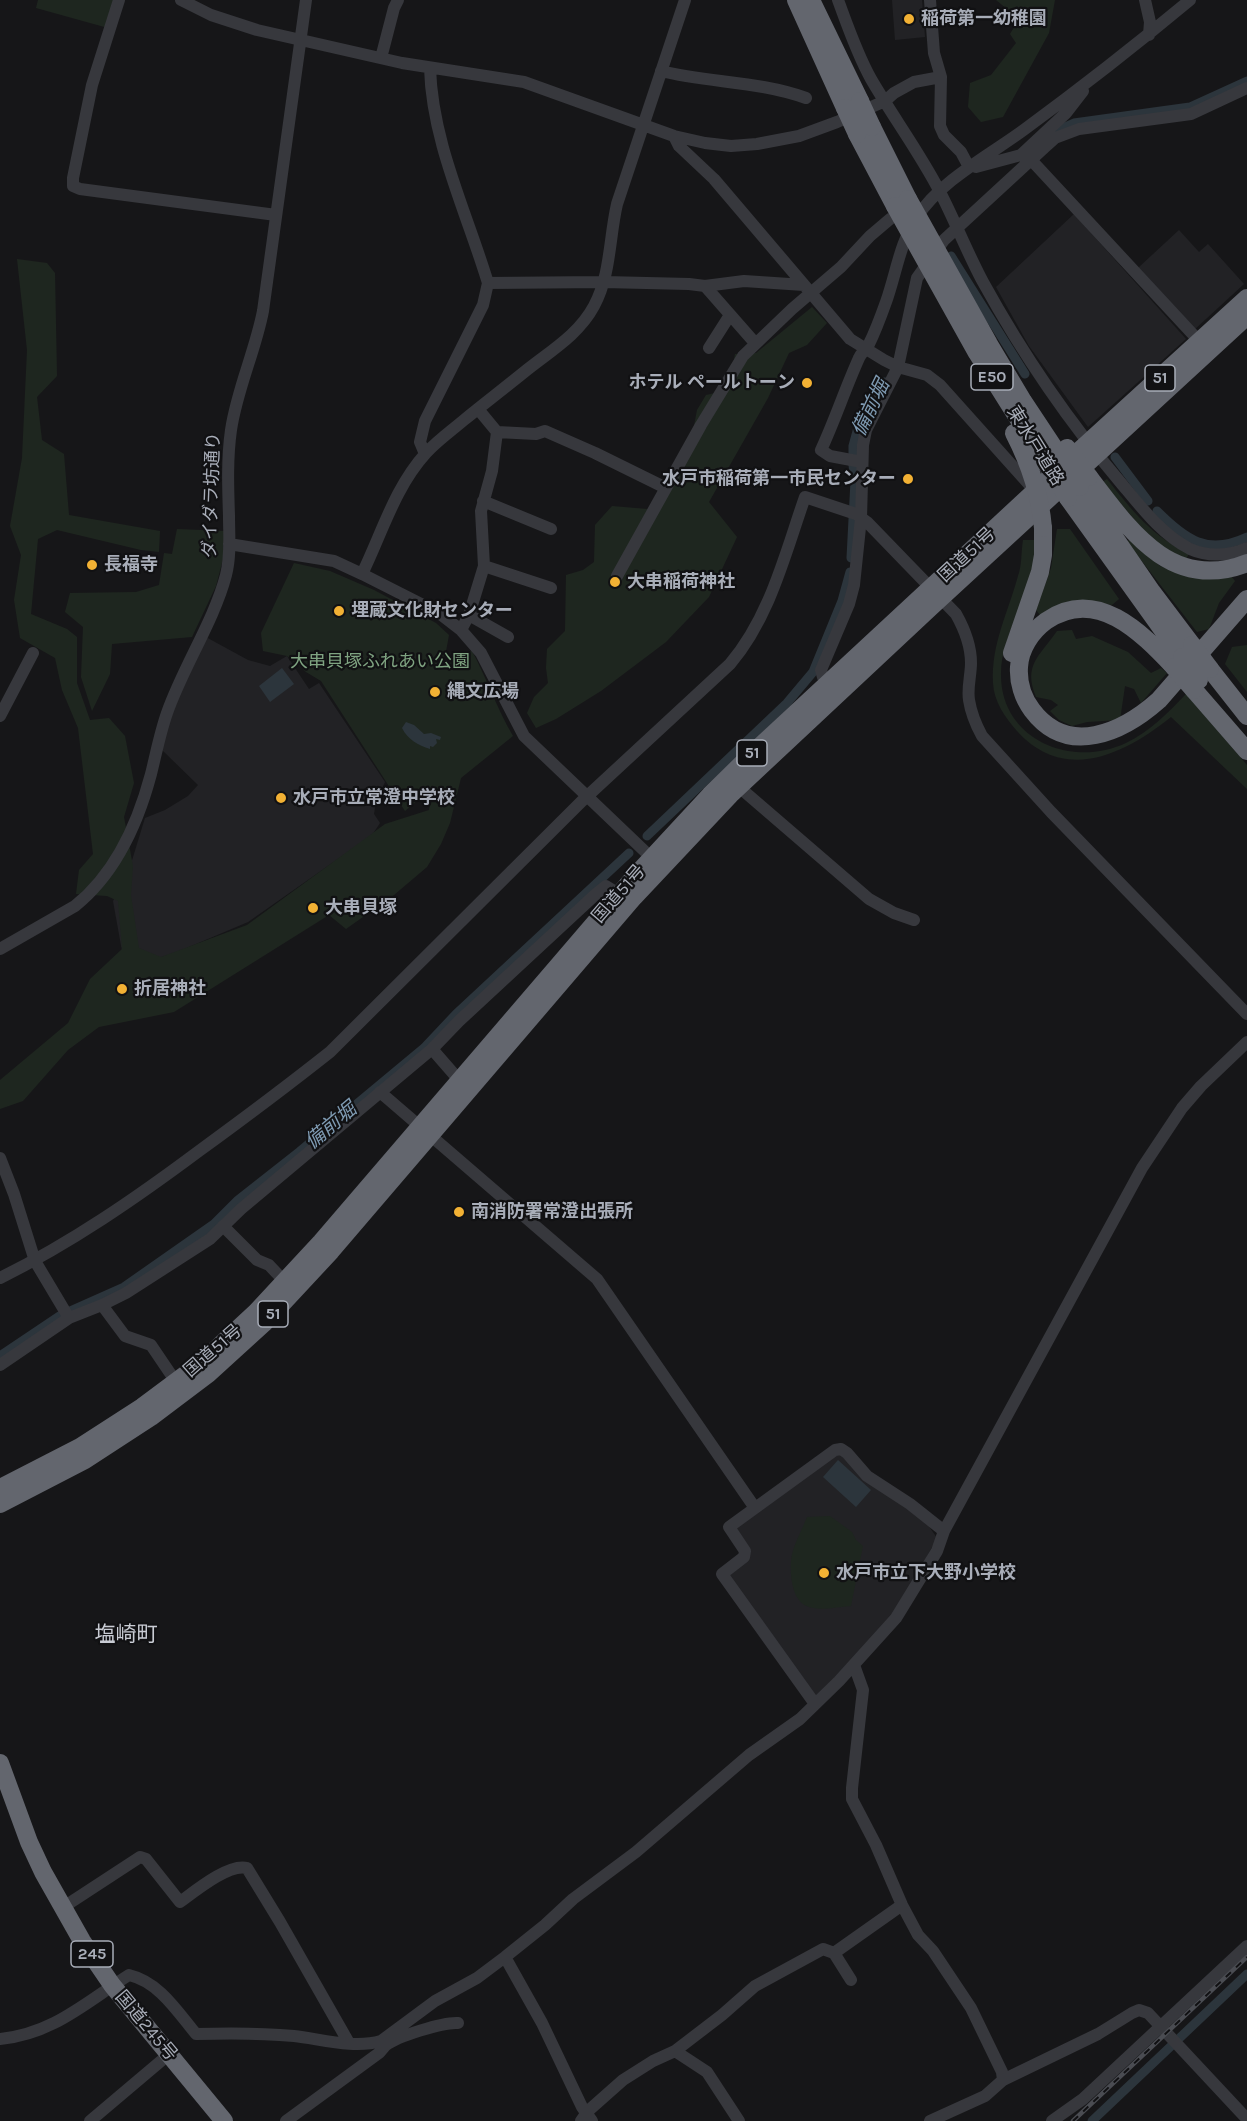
<!DOCTYPE html>
<html>
<head>
<meta charset="utf-8">
<style>
  body { margin:0 }
  canvas { display:block; background:#161618 }
</style>
</head>
<body>
<canvas width="1247" height="2121"></canvas>
<script>
const ctx = document.querySelector('canvas').getContext('2d');
ctx.lineJoin = 'round';
function fill(path, color) { ctx.fillStyle = color; ctx.fill(path, 'evenodd'); }
function trace(path, color, width, dash) { ctx.strokeStyle = color; ctx.lineWidth = width; ctx.lineCap = dash ? 'butt' : 'round'; ctx.setLineDash(dash || []); ctx.stroke(path); }
function write(font, color, halo, rows, align = 'center') {
  ctx.font = font + ' Karla,"Noto Sans JP",sans-serif'; ctx.lineWidth = 4.5; ctx.setLineDash([]); ctx.textBaseline = 'middle'; ctx.strokeStyle = halo; ctx.fillStyle = color; for (const [text, x, y, turn = 0] of rows) {
    ctx.save(); ctx.translate(x, y); ctx.rotate((+turn || 0) * Math.PI / 180); ctx.textAlign = isNaN(turn) ? turn : align; if (halo) ctx.strokeText(text, 0, 0); ctx.fillText(text, 0, 0); ctx.restore();
  }
}
fill(new Path2D(`
  M892,0h30l3,37 -30,3z
  M1074,214l112,125 -98,88 -59,-81 -33,-59z
  M1179,230l20,22 9,-8 36,40 -50,46 -56,-62z
  M204,636l44,24 22,6 17,-10 22,33 10,-6 66,99 -9,19 -2,13 6,9 -8,12 -124,87 -78,33 -26,6 -20,1 -11,-61 17,-34 15,-49 20,-8 23,-14 10,-11 -37,-36 4,-18z
  M838,1453l88,69 11,16 -37,67 -29,36 -53,54h-5l-86,-119 21,-18 -13,-30z`), '#222225');
fill(new Path2D(`
  M38,0h79l-9,28 -72,-20z
  M996,0h59l-6,33 -46,84 -22,5 -13,-15 2,-24 21,-8 25,-32 -6,-9 9,-15z
  M17,259l30,4 8,10 2,103 -20,21 5,43 22,14 5,61 91,16 -1,21 -18,-2 -84,-20 -19,9 -7,75 36,15 10,8v46l13,37 19,-2 16,18 9,47 -10,34 9,49 -2,29 8,53 22,9 86,-32 138,-101 44,-14 4,-23 -28,24 -84,-130 -15,-9 -19,-16 -24,-5 -2,-18 33,-70 36,8 44,19 62,33 13,12 -5,27 8,-6 20,-5c15,28 25,58 41,85l-52,42 -11,45 -9,21 -14,23 -33,28 -48,34 -17,-14 -155,97 -75,15 -31,23 -45,51 -23,8v-29l68,-57 22,-44 32,-30 -4,-48 -11,-5 -31,-2 3,-24 14,-16 -15,-126 -16,-38 -7,-32 -35,-20 -6,-38 7,-45 -11,-29 12,-68 5,-108z
  M812,307l15,16 -20,22 -18,8 -21,45 -59,104 28,35 -28,60 -43,45 -65,49 -45,28 -20,9 -9,-15 7,-16 14,-14 -2,-15 1,-19 18,-18 1,-56 17,-5 11,-8 1,-37 17,-19 47,4 29,-53 9,-47 9,-15 22,-5 7,-36 21,-1z
  M1107,479c24,30 46,59 82,74l-3,7 -34,-20 -50,-58z
  M177,529l48,2 -2,28 -7,27 -24,51 -80,7 -2,30 -18,37 -11,-34 2,-50 -18,-15 5,-19 66,-1 23,-7 5,-32 8,1z
  M1057,529h13l49,70 -7,6c-35,-6 -40,-9 -72,10l-4,-5 15,-42z
  M1130,539l30,27 28,10 44,1 3,4 -16,22 -10,26 -12,3 -70,-90z
  M1023,540h13c-1,11 -1,22 -4,32 -7,34 -30,64 -31,100 -2,67 70,97 125,71 23,-11 43,-31 60,-49l61,71v24l-76,-72c-46,37 -106,67 -154,14 -12,-14 -23,-29 -24,-48 -2,-39 15,-70 25,-107 4,-11 3,-24 5,-36z
  M1072,630l4,9 16,-3 36,16 23,21 10,-5 6,5 -26,30 -7,-14 -9,-3 -5,34 -33,2 -15,4 -13,-6 -9,-9 8,-6 -7,-5 -15,-3c-13,-32 3,-40 21,-66z
  M1247,645v47l-22,-28 7,-17z
  M830,1516l22,16 4,8 7,6 -12,60c-14,1 -29,5 -42,1 -17,-5 -19,-31 -18,-46 1,-14 11,-31 16,-44z`), '#1e261f');
fill(new Path2D(`
  M282,668l12,16 -24,18 -11,-16z
  M406,722l8,3 10,9 7,-1 10,4 -1,3 -4,-1 1,4 -4,4 -3,-1v3c-12,-4 -22,-9 -28,-21z
  M838,1460l33,30 -15,17 -33,-30z`), '#2c353c');
trace(new Path2D(`
  M1049,134l25,-11 116,-16 57,-26
  M951,256l74,118
  M1115,457l33,44
  M1157,511c28,28 50,45 90,26
  M851,558l4,-77 -2,-16v-19l6,-22 26,-42
  M647,836l140,-133 26,-31 29,-71 8,-29
  M0,1356l61,-41 63,-28 90,-63 24,-24 61,-48 125,-104 32,-34 173,-161
  M1092,2121l155,-147`), '#2c353c', 9);
trace(new Path2D(`
  M119,0l-27,85 -19,93v8l7,3 196,26
  M181,0l30,15 46,15 145,33 122,19 150,54 31,7 26,3 26,-2 42,-8 38,-14 48,-21 9,-8 20,-11 27,-5
  M838,0c10,27 19,54 33,79 22,38 49,74 69,113 15,29 27,60 43,90 39,71 86,140 138,201 20,24 41,52 69,66 18,8 40,7 57,-1
  M930,0l4,53 7,24 -1,49 4,9 17,17 8,15
  M1145,0l5,22 -1,13
  M381,58l13,-50 4,-8
  M661,71c48,12 98,10 145,27
  M674,136l5,10 35,33 136,160 34,21 14,7 29,8 13,10 95,106
  M1021,155l13,8 166,179
  M976,167l45,-12 45,-42 17,-22
  M488,283l116,-1 85,2 16,2 39,-5 60,4
  M705,286l50,57
  M709,348l21,-33
  M497,432l39,2 9,-3 50,22 71,35
  M425,454l-5,-12 5,-21 58,-116 5,-22c-21,-70 -56,-141 -58,-215
  M862,462l-32,-6 -9,-6c14,-30 24,-61 38,-92 2,-5 7,-8 10,-14 7,-14 12,-28 17,-42 10,-28 14,-60 31,-85 24,-37 73,-62 108,-88 56,-41 111,-84 165,-129
  M483,501l68,28
  M229,544l105,17 28,13 77,39 22,17 20,23 43,83 132,126
  M484,566l67,22
  M362,574c20,-41 33,-87 64,-121 11,-12 25,-22 38,-33 21,-17 43,-34 64,-51 24,-19 51,-35 66,-63 17,-32 15,-67 23,-102l68,-204
  M617,576l84,-151 42,-69 49,-47 49,-42 29,-31 20,-17
  M469,615l39,22
  M461,630l8,-15 15,-49 -3,-55 11,-40 5,-39 -19,-23
  M828,684l-5,-7 -2,-7 28,-66 5,-19 7,-67 2,-73 3,-15 32,-63 19,-89 27,-38 102,-94 9,-8 24,-9 112,-15 56,-26
  M0,716l33,-63
  M739,787l130,112 25,14 20,7
  M0,949l75,-43c40,-32 63,-83 76,-132 5,-20 9,-41 16,-61 16,-46 47,-92 59,-138 5,-19 3,-40 3,-59 -1,-29 -2,-58 2,-86 6,-41 24,-78 32,-119l43,-311
  M432,1049l27,31
  M380,1092l217,187 158,229
  M0,1158l14,36 21,67 34,57
  M223,1226l34,34 12,5 16,17
  M0,1278c71,-35 136,-80 199,-127 44,-32 88,-65 131,-99l252,-251 148,-137c40,-47 55,-110 75,-167l51,17 11,8 89,92c9,16 15,31 15,49 0,12 -4,25 -2,37 2,13 7,25 13,36l69,76 196,202
  M102,1305l23,31 26,9 25,37
  M0,1365l69,-47 33,-13 24,-12 84,-54 31,-30 191,-160 27,-28 137,-127 10,-8 13,8
  M854,1665l9,25 -11,98v11l24,46 26,60 16,30 15,16 38,57 31,64 1,8 -18,16 -55,25
  M815,1704l-93,-130 22,-17 1,-6 -16,-24 106,-77 6,-1 6,4 20,23 43,28 34,27
  M62,1908l78,-51 6,2 34,43c15,-11 49,-39 67,-34l33,54 69,121
  M834,1953l68,-48
  M505,1957l37,66 40,84 10,14
  M0,2039c53,-5 86,-37 129,-64 30,7 48,36 67,59 32,-1 66,-1 98,2 27,3 60,13 87,5l54,-40 42,-23 28,-21 40,-32 28,-26 63,-47 113,-97 51,-36 39,-38 57,-63 41,-67 7,-20 198,-363 40,-60 19,-22 46,-44
  M675,2051l32,21 32,49
  M1003,2080l95,-46 34,-21 7,-3 9,3 99,106
  M90,2121l71,-60
  M286,2121l93,-68c2,-2 4,-5 6,-7 12,-10 59,-24 73,-23
  M581,2121l7,-10 35,-31 30,-19 22,-10 47,-36 33,-29 68,-37 11,4 17,27
  M1052,2121l31,-22 164,-153`), '#37383d', 12);
trace(new Path2D(`
  M796,0l49,108
  M811,0l49,101
  M872,127l36,72
  M857,134l38,72
  M1089,477c40,52 82,116 158,86
  M1080,487l72,105 40,53
  M1068,498l114,159
  M1012,653l28,-81 3,-17v-27
  M1174,667c-33,-35 -78,-81 -128,-46 -15,11 -26,28 -27,46 -1,15 4,31 13,43 36,48 91,22 127,-10l88,-101
  M1210,669l37,47
  M1194,690l53,61
  M0,1488l80,-41 62,-40 59,-44 55,-51 65,-70 314,-366 75,-81 47,-46 278,-258 212,-193
  M0,1504l85,-44 66,-43 57,-43 56,-51 67,-72 303,-354 96,-102 201,-188 316,-291
  M0,1763l29,79 14,30 39,69 30,44 112,136`), '#63666e', 18);
const rail = new Path2D(`
  M1073,2121l174,-164`);
trace(rail, '#4a4c52', 4.5);
trace(rail, '#111113', 2, [7]);
trace(new Path2D(`
  M860,101l12,26
  M845,108l12,26
  M908,199l81,145 34,57 57,86
  M895,206l82,147 91,145
  M1014,433c16,31 26,60 29,95
  M1067,448l22,29
  M1192,645l18,24
  M1182,657l17,23
  M1174,667l20,23`), '#63666e', 18);
for (const [x, y, r, color] of [
  [909,19,6,"#f2b134"],
  [807,383,6,"#f2b134"],
  [908,479,6,"#f2b134"],
  [92,565,6,"#f2b134"],
  [615,582,6,"#f2b134"],
  [339,611,6,"#f2b134"],
  [435,692,6,"#f2b134"],
  [281,798,6,"#f2b134"],
  [313,908,6,"#f2b134"],
  [122,989,6,"#f2b134"],
  [459,1212,6,"#f2b134"],
  [824,1573,6,"#f2b134"]
]) { const dot = new Path2D(); dot.arc(x, y, r, 0, 2 * Math.PI); ctx.fillStyle = color; ctx.fill(dot); trace(dot, '#111113', 2); }
for (const [x, y, w] of [
  [992,377,42],
  [1160,378,30],
  [752,753,30],
  [273,1314,30],
  [92,1954,42]
]) { const box = new Path2D(); box.roundRect(x - w / 2, y - 13, w, 26, 4.5); ctx.fillStyle = '#111113'; ctx.fill(box); trace(box, '#a8adb8', 1.5); }
write('bold 16px', '#a8adb8', null, [
  ["E50",992,377],
  ["51",1160,378],
  ["51",752,753],
  ["51",273,1314],
  ["245",92,1954]
]);
write('bold 18px', '#a8adb8', '#111113', [
  ["稲荷第一幼稚園",921,19],
  ["ホテル ペールトーン",795,383,"right"],
  ["水戸市稲荷第一市民センター",896,479,"right"],
  ["長福寺",104,565],
  ["大串稲荷神社",627,582],
  ["埋蔵文化財センター",351,611],
  ["縄文広場",447,692],
  ["水戸市立常澄中学校",293,798],
  ["大串貝塚",325,908],
  ["折居神社",134,989],
  ["南消防署常澄出張所",471,1212],
  ["水戸市立下大野小学校",836,1573]
], 'left');
write('18px', '#a8adb8', '#111113', [
  ["東水戸道路",1035,446,58],
  ["ダイダラ坊通り",212,495,-88],
  ["国道51号",967,555,-43],
  ["国道51号",619,894,-49],
  ["国道51号",213,1351,-41],
  ["国道245号",146,2026,50]
]);
write('18px', '#7fa381', '#111113', [
  ["大串貝塚ふれあい公園",380,662]
]);
write('italic 20px', '#7f9bb3', '#111113', [
  ["備前堀",871,408,-64],
  ["備前堀",331,1126,-40]
]);
write('21px', '#c9ccd4', '#111113', [
  ["塩崎町",126,1635]
]);
</script>
</body>
</html>
